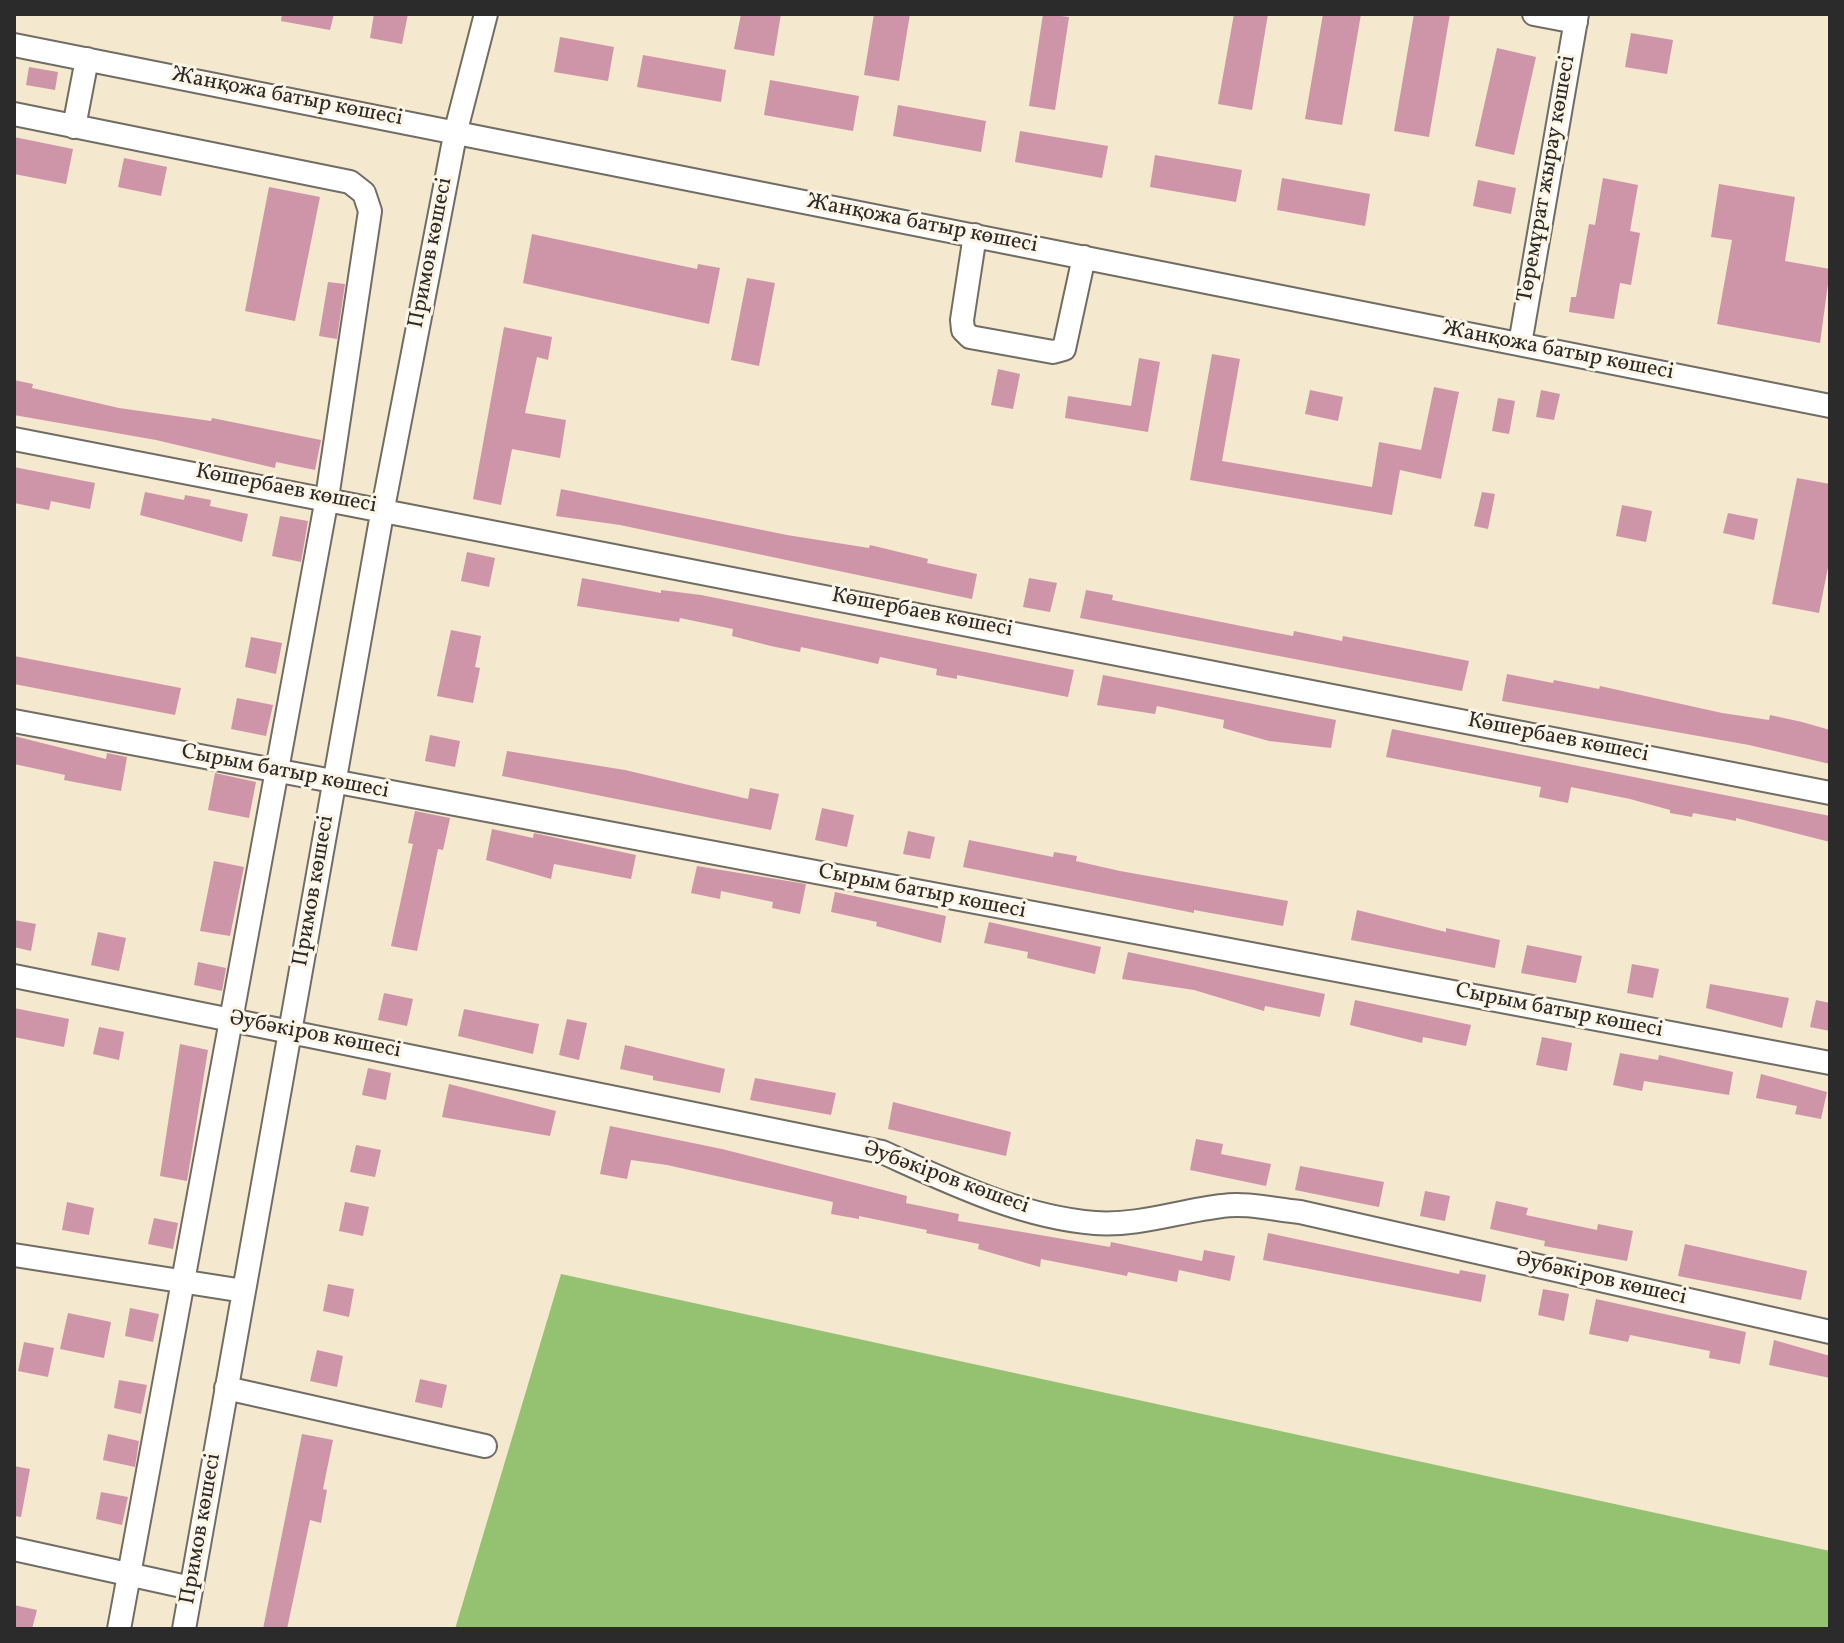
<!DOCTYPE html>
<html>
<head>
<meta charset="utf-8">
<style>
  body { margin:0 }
  #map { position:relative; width:1844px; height:1643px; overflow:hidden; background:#f4e8ce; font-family:Vollkorn,serif }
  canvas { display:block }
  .frame { position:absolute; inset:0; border:16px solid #2b2b2b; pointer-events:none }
</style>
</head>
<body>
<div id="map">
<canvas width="1844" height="1643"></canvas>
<div class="frame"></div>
</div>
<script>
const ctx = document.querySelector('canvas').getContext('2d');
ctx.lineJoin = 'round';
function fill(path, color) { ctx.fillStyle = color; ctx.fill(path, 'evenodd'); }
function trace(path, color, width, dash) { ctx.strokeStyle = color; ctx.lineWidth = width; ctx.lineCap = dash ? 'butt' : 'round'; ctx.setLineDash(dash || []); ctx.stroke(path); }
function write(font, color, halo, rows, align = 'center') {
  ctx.font = font + ' Vollkorn,serif'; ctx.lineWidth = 6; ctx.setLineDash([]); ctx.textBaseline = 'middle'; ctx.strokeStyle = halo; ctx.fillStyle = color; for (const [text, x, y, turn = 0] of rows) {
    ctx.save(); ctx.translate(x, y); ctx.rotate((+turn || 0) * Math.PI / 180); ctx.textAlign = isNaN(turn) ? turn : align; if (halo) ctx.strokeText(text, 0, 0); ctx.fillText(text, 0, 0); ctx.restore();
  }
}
fill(new Path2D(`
  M561,1274l1269,277v78h-1375z`), '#95c270');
fill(new Path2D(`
  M282,14h52l-4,16 -49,-9z
  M374,14h34l-6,30 -32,-6z
  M741,14h40l-7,42 -40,-7z
  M874,14h36l-11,67 -35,-6z
  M1043,14l26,3 -14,93 -26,-4z
  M1234,14h34l-16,96 -34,-6z
  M1323,14h38l-19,111 -37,-6z
  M1414,14h36l-21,123 -35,-6z
  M1631,33l42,7 -6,34 -42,-7z
  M560,37l54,10 -6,34 -54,-9z
  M1497,48l39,9 -22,98 -39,-9z
  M643,55l83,15 -5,32 -84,-15z
  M29,67l29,5 -3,18 -29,-5z
  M770,80l89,16 -6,35 -89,-16z
  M898,105l88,16 -5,31 -88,-16z
  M1020,131l88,15 -6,32 -87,-16z
  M14,137l59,12 -7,35 -52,-10z
  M1155,155l87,15 -6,32 -86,-15z
  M124,158l43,9 -6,29 -43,-9z
  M1282,178l88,16 -5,32 -88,-16z
  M1603,178l35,7 -8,46 10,2 -9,52 -11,-2 -6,36 -45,-7 2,-15h5l13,-73 6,1z
  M1478,180l38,8 -5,26 -38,-8z
  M1719,184l76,13 -10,64 45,8 -10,74 -103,-19 15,-84 -21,-3z
  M269,187l51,10 -25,124 -50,-10z
  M532,234l165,35 1,-5 22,4 -11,56 -186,-41z
  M747,278l28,5 -16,83 -28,-6z
  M328,282l17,2 -8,55 -18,-3z
  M504,327l48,10 -4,23 -11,-3 -12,56 41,7 -6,38 -48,-9 -11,56 -28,-6z
  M1212,354l28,5 -18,102 150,26 7,-45 42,8 13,-63 25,5 -18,87 -41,-9 -8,45 -202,-35z
  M1139,358l21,4 -12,70 -83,-14 3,-22 63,10z
  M998,369l22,5 -7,35 -22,-4z
  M14,380l19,4 -1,4 87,20 92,13 1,-3 109,22 -6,30 -39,-8 -1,6 -119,-28 -142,-25z
  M1310,390l33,7 -5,24 -33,-7z
  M1541,390l19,4 -6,26 -18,-3z
  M1498,398l17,3 -6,33 -17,-3z
  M14,467l81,16 -5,26 -39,-8 -2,9 -35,-7z
  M1797,478l33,6v73l-11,56 -47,-9z
  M561,489l226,46 82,13 1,-3 58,14 -1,4 50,11 -5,25 -352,-74 -64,-9z
  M145,492l39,8 1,-5 26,5 -1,6 38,8 -6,28 -102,-27z
  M1482,492l13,2 -7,35 -14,-3z
  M1622,505l30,6 -6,31 -30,-6z
  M1728,513l30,6 -4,21 -31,-7z
  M280,516l28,5 -7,41 -29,-6z
  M467,552l28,6 -6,29 -28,-6z
  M582,578l79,15v-3l40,5 373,75 -6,27 -111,-22v4l-21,-4 1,-6 -57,-12 -2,7 -77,-17 -1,5 -29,-6 -39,-10 1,-7 -53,-11 -1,4 -102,-16z
  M1029,578l28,5 -7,29 -27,-5z
  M1086,590l27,5 -1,5 139,28 42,8 1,-5 48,10 1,-5 126,25 -7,30 -382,-73z
  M451,630l30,6 -6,31 5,1 -7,35 -36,-7z
  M251,637l31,6 -6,31 -31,-7z
  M14,656l167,32 -6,27 -161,-31z
  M1507,674l46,9 1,-3 45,9 1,-3 122,27 47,7 1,-5 32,7 28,8v34l-81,-19 -247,-44z
  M1103,675l233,45 -5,28 -62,-7 -46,-13 1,-8 -67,-14 -2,8 -58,-9z
  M237,698l36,7 -7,31 -35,-7z
  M1392,729l438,87v26l-94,-24v3l-43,-8 -1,4 -22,-4v-3l-40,-11 -59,-12 -3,16 -29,-6 2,-10 -155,-30z
  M430,735l30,6 -5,26 -30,-6z
  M14,736l92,23 1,-6 20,4 -6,34 -57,-11 1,-5 -51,-11z
  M507,751l118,19 123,29 2,-11 29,6 -8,36 -269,-54z
  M215,773l41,9 -7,36 -41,-8z
  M822,808l32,7 -7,32 -32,-7z
  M415,811l35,7 -7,32 -5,-1 -21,102 -26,-5 22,-102 -5,-1z
  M492,829l41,9 1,-5 102,22 -5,24 -77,-15 -3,15 -65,-19z
  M908,831l27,6 -5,22 -27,-5z
  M969,840l84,17 1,-5 23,4 -1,5 44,10 168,30 -5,25 -89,-16v3l-231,-46z
  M214,861l30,6 -14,69 -30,-5z
  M697,866l109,18 -6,30 -28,-6 1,-6 -52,-11 -1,8 -29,-6z
  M835,892l111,24 -5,27 -65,-17 1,-4 -46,-10z
  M1357,910l89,22v-4l54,12 -5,28 -144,-28z
  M14,920l22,4 -5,27 -17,-4z
  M989,922l112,25 -6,27 -68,-16 1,-6 -44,-9z
  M98,932l28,6 -7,33 -28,-6z
  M1527,945l55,11 -6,27 -55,-10z
  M1128,952l197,42 -5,23 -55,-11 -1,5 -70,-21 -72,-11z
  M198,962l28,6 -4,23 -28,-6z
  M1632,964l27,5 -6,29 -26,-5z
  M1710,984l79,14 -7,30 -76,-20z
  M384,993l29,6 -6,27 -29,-6z
  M1355,1000l116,25 -5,21 -43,-9 -1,6 -72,-18z
  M1816,1000l14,3v28l-20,-4z
  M14,1008l55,11 -5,28 -50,-10z
  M464,1009l75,15 -6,30 -75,-18z
  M567,1019l20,4 -8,37 -20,-5z
  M99,1027l25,5 -5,28 -26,-6z
  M1542,1037l30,6 -5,28 -31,-6z
  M180,1044l28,6 -21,131 -27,-5z
  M625,1045l100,24 -5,24 -67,-13v-4l-33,-7z
  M1620,1053l38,7 1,-5 74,17 -4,23 -85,-14 -2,10 -29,-6z
  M368,1068l23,5 -5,27 -24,-5z
  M1761,1074l66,18 -6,27 -26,-5 2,-8 -41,-8z
  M755,1078l81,15 -5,22 -81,-15z
  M449,1084l107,27 -6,25 -108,-19z
  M893,1102l118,30 -5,24 -118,-27z
  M610,1126l112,23 185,47 -1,7 53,11 -1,7 152,26 1,-5 91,19 2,-11 31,6 -5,25 -51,-11 -2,12 -49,-10 -1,4 -86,-17 -1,8 -62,-18 1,-5 -53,-11 1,-3 -68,-14v3l-28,-5 2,-12 -166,-37 -36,-5 -4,19 -27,-5z
  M1196,1139l27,5 -2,10 50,10 -5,22 -76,-16z
  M356,1145l25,5 -6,27 -25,-5z
  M1300,1166l84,16 -5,25 -84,-17z
  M1425,1191l25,5 -5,25 -25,-5z
  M1496,1201l32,7 -2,7 71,15 1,-6 35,7 -6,30 -83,-15 1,-5 -55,-12z
  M67,1202l27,6 -5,27 -27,-5z
  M345,1202l24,5 -6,29 -24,-5z
  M154,1218l24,5 -5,26 -25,-5z
  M1268,1233l191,41 1,-4 26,5 -5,27 -218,-42z
  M1685,1244l122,27 -6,29 -123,-24z
  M328,1284l26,5 -5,28 -26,-6z
  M1543,1289l26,5 -5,27 -26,-6z
  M1596,1299l150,33 -6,32 -31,-6 1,-7 -80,-16 -2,7 -39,-8z
  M130,1308l29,6 -6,28 -28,-6z
  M68,1313l43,9 -7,36 -44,-9z
  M1774,1340l56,16v22l-61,-13z
  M24,1342l30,6 -6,29 -30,-6z
  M317,1350l26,6 -6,31 -27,-6z
  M420,1379l27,6 -5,23 -27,-6z
  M119,1380l28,5 -6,29 -27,-6z
  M108,1434l31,7 -4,26 -32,-7z
  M302,1434l31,6 -10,49 4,1 -6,33 -11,-3 -23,109h-24z
  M14,1466l16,3 -9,48 -7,-1z
  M101,1492l27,5 -6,28 -26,-6z
  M14,1605l23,5 -5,19h-18z`), '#ce95a8');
const minor = new Path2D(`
  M1534,14l42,8
  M14,45l1816,361
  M14,114l336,68 14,11 6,18 -43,287 -208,1131
  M74,127l13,-68
  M975,235l-13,85 1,10 7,7 83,15 11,-3 20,-92
  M1520,344l57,-330
  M14,439l1816,354
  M14,721l1816,342
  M14,976l868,176c67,30 138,65 213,71 44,3 84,-12 127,-17 24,-4 54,4 78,6l530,120
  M14,1255l230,36
  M226,1388l259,58
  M14,1549l177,39
  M184,1629l199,-1121 73,-378 30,-116`);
trace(minor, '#716d64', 26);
trace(minor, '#fff', 22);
write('22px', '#2b2b2b', '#fcf5e5', [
  ["Жанқожа батыр көшесі",287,98,11],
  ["Төремұрат жырау көшесі",1548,179,-80],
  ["Жанқожа батыр көшесі",922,225,11],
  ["Примов көшесі",432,253,-79],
  ["Жанқожа батыр көшесі",1558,352,11],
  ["Көшербаев көшесі",286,490,11],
  ["Көшербаев көшесі",922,614,11],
  ["Көшербаев көшесі",1558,739,11],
  ["Сырым батыр көшесі",285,773,11],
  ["Примов көшесі",315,891,-80],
  ["Сырым батыр көшесі",922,893,11],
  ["Сырым батыр көшесі",1559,1012,11],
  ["Әубәкіров көшесі",315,1036,11],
  ["Әубәкіров көшесі",946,1179,20],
  ["Әубәкіров көшесі",1601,1280,13],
  ["Примов көшесі",202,1529,-80]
]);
</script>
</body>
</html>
